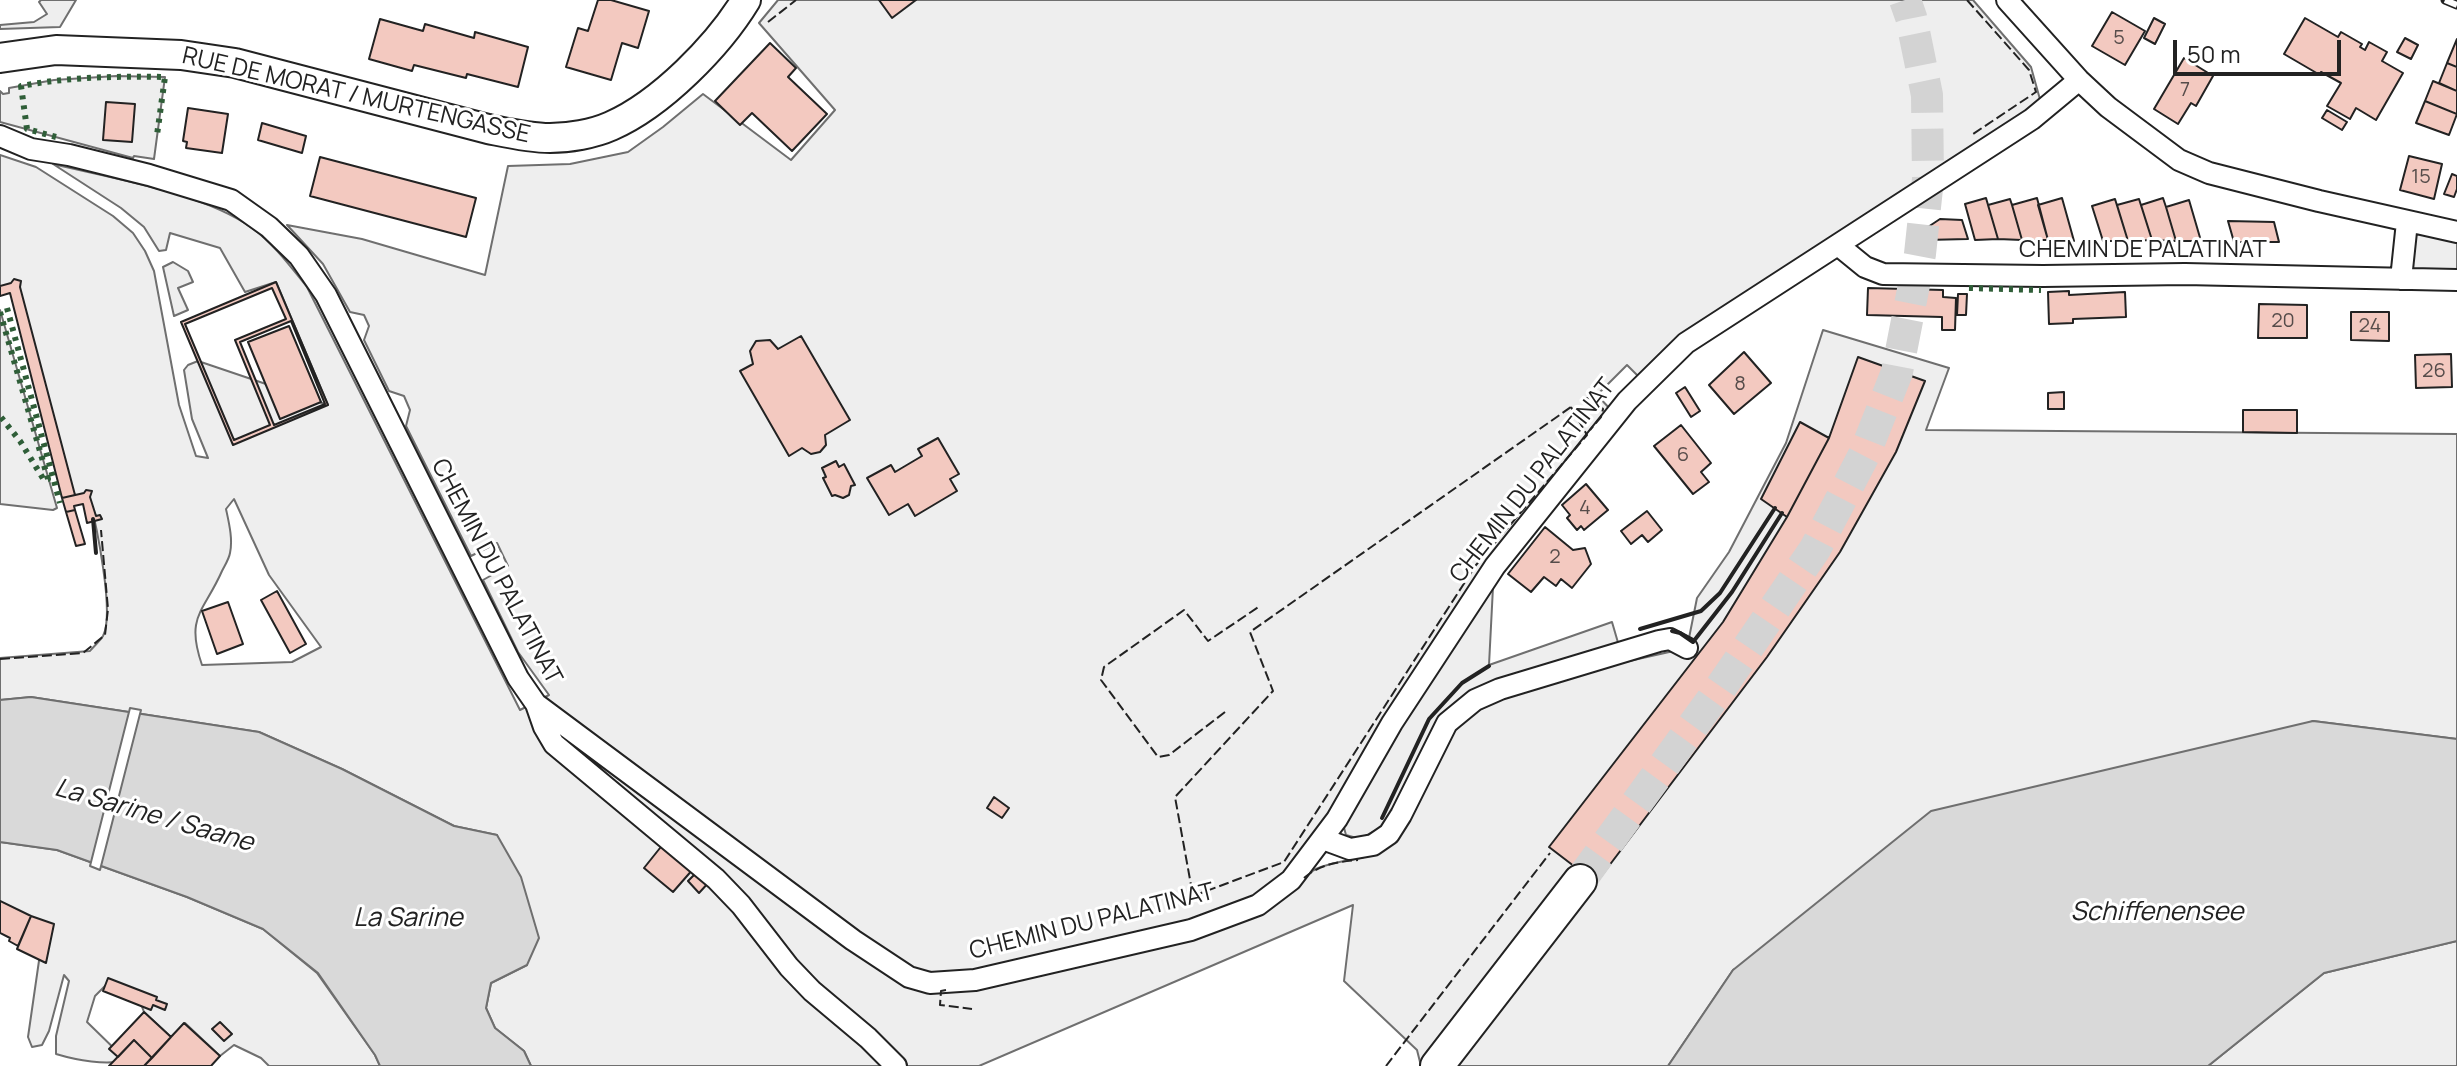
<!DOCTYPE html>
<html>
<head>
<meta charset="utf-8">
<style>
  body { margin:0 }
  #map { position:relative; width:2457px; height:1066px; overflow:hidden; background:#fff; font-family:Manrope,sans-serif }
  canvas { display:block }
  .scale { position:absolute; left:2173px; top:40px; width:168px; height:36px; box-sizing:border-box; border:4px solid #222; border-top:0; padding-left:10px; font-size:24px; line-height:28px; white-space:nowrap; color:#222; -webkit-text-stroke:6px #fff; paint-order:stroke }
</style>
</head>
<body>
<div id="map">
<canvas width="2457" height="1066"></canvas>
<div class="scale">50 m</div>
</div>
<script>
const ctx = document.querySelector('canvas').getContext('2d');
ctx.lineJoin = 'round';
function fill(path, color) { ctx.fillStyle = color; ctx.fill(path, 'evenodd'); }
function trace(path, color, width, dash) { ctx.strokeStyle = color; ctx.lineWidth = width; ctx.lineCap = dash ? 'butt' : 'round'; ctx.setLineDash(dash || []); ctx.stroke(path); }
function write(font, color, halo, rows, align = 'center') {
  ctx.font = font + ' Manrope,sans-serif'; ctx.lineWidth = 6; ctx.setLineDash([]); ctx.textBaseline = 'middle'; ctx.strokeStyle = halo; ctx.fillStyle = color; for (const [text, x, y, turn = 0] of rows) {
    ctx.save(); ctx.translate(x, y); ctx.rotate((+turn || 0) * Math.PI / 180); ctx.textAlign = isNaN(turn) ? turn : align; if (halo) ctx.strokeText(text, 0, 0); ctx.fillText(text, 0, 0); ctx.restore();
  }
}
const green = new Path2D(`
  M41,0h35l-16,27 -60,2v-4l34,-3 13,-8 -8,-12z
  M778,0h1195l58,67 10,36 -401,275 -13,-13 -30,30 14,15 -321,479c8,-7 17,-16 26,-20 19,-9 39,-8 58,-15l77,-120 25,-23 28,-13 94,-30 89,-20 10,-50 32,-46 57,-109 37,-113 126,38 -23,62 531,4v305l-144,-18 -580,249 -65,96h-247l-4,-16 -73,-69 9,-76 -374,161h-448l-7,-15 -29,-23 -9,-20 5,-25 36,-18 -30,-130 -43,-9 -112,-57 -83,-37 -228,-35 -31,3v-42l90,-7c4,-5 10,-10 13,-15 12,-22 -7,-113 -14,-139l-17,1 -55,-214 -17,3v-132l36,12 77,49 20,17 12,18 9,20 25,134 17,51 12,2 -16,-39 -8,-49 4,-5 10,-4 130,44 -52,-123 -31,10 -25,-44 -50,-15 -4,17 -7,1 -15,-24 -23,-19 -68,-44c58,14 151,29 199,64 22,16 38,38 55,59l213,423 29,-15 -31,-43 -35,-72 25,-14 -11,-23 -26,13 -65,-130 4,-16 -6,-14 -15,-5 -25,-51 5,-14 -5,-11 -14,-3 -27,-48 -36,-39 75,14 123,36 23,-109 62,-2 58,-12 35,-25 40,-33 88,66 44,-50 -76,-87zM234,499l35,76 52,72 -29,15 -90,3c-17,-49 2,-53 20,-94 3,-6 7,-12 8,-18 3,-14 -1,-30 -4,-44z
  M116,76l49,1 -11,82 -20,-3 -1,2 -133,-36v-31l3,3 6,-1v-5l45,-8z
  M2416,232l41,10v30l-43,-1c-7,-11 -6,-28 2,-39z
  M173,262l15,9 5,11 -15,6 10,22 -14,6 -11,-49z
  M0,310l57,198 -4,2 -53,-6z
  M1493,587l-4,78 123,-43 7,24 -147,50 -90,131 -22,12 -14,-4 -3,-11 60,-104z
  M0,842l57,8 130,47 76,32 54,44 58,82 5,11h-111l-8,-8 -27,-13 -14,11 -35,-33 -14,14 -27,-25 -8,-21 -27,-9 -14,14 -8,26 39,38c-19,6 -50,0 -70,-6v-18l13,-55 -5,-6 -15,56 -7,14 -10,2 -4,-10 15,-104 -43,-20z
  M2457,941v125h-249l116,-93z`);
fill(green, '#eee');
trace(green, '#6f6f6f', 2);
const water = new Path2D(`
  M31,697l228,35 83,37 112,57 43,9 24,42 18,61 -12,27 -36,18 -5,25 9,20 29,23 7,15h-151l-5,-11 -57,-82 -55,-44 -76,-32 -130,-47 -57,-8v-142z
  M2313,721l144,18v202l-133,32 -116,93h-540l65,-96 198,-159z`);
fill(water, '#d9d9d9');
trace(water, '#6f6f6f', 2);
const pier = new Path2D(`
  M130,708l11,2 -41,160 -10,-4z`);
fill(pier, '#fff');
trace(pier, '#6f6f6f', 2);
const building = new Path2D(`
  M598,0h13l38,11 -11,37 -16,-5 -11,37 -45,-13 12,-39 10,3z
  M879,0h37l-24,18z
  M2112,12l33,19 -20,34 -33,-19z
  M2154,18l11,6 -10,20 -11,-6z
  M2305,18l33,19 3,-5 21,12 -2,3 5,3 4,-8 18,10 -5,9 21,12 -27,47 -20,-12 -6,11 -23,-13 14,-23 -20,-11 -1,3 -36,-21z
  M380,19l43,12 2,-7 49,14 1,-6 53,15 -10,40 -51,-13 -1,4 -52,-13 -2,6 -43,-12z
  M2405,38l13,7 -7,14 -14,-7z
  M2457,39v28l-10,-4z
  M770,43l26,25 -8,9 39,37 -35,37 -40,-38 -12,12 -25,-24z
  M2184,58l29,18 -17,30 -5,-3 -13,21 -24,-15z
  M2447,63l10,4v24l-18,-8z
  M2433,81l24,10v23l-32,-13z
  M2425,101l32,13 -8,21 -33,-12z
  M106,102l29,2 -3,38 -29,-2z
  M188,108l40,6 -6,39 -36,-5 1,-6 -4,-1z
  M2327,110l20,12 -5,8 -20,-12z
  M262,123l44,13 -4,17 -44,-13z
  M2409,156l33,8 -8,35 -34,-9z
  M320,157l156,41 -10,39 -156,-41z
  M2452,174l5,2v13l-3,8 -10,-3z
  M1986,198l12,41 -23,1 -10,-36z
  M2037,198l11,42h-26l-10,-35z
  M2062,198l12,43 -26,-1 -10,-35z
  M2163,198l3,9 10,34 -24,-1 -11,-35z
  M2010,199l2,6 10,35 -24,-1 -10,-34z
  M2115,199l13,42h-25l-11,-35z
  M2139,199l13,41 -24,1 -11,-36z
  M2189,200l12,41h-25l-10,-34z
  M1940,219l22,1 6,19 -43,1 -3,-9z
  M2228,221l46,1 5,20h-45z
  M14,279l7,2 -1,6 55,208 -13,3 -52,-205 -10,3v-10l11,-3z
  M276,282l52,123 -95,40 -52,-123z
  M272,288l14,31 -51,21 35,85 -36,15 -49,-116z
  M1868,288l75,2v7l13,1 -1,32h-13v-13l-75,-2z
  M2069,291v4l56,-3 1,25 -53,2v4l-24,1 -1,-32z
  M1958,294h9l-1,21h-9z
  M2259,304l48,1v33h-49z
  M2351,312h38v29l-38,-1z
  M291,321l34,83 -51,21 -34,-83z
  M289,326l32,76 -41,17 -32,-77z
  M801,336l49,84 -25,15 1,10 -6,7 -9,2 -9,-6 -13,8 -49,-85 13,-7 -3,-13 6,-10 14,-1 8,9z
  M1744,352l27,31 -37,31 -25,-29z
  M2451,354l1,33 -36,1 -1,-33z
  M1858,357l67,24 -29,71 -56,100 -73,105 -171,226 -47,-36 174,-225 64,-105 42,-79z
  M1685,387l15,24 -9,6 -15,-24z
  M2064,392v17h-16v-16z
  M2243,410h54v23l-54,-1z
  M1800,422l29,16 -42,79 -26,-18z
  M1681,425l30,38 -10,9 8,10 -16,12 -39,-48z
  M938,438l21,36 -9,5 7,12 -42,25 -7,-12 -19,11 -22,-37 24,-13 4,7 27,-16 -4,-7z
  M836,461l3,6 5,-3 11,21 -4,1 -2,9 -6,3 -8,-3 -3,1 -9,-18 3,-1 -4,-9z
  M1586,484l22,26 -24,20 -3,-4 -4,4 -10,-12 3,-3 -8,-10z
  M86,490l6,1 -2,6 6,19 4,-1 2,4 -15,4 -4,-19 -9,2 1,4 -9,2 -4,-14 22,-5z
  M75,510l10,34 -9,2 -10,-34z
  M1647,511l15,19 -14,12 -6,-7 -11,9 -10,-13z
  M1545,527l28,23 12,-2 6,16 -19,24 -11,-9 -5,7 -12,-9 -13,15 -23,-18z
  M277,591l29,53 -16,9 -29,-53z
  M228,602l15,42 -26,10 -15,-43z
  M994,797l15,11 -7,10 -15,-10z
  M664,843l30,25 -21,24 -29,-24z
  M699,870l11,11 -11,12 -11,-12z
  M0,901l31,15 -13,30 -9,-5 1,-3 -10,-5z
  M31,916l23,8 -8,39 -29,-14z
  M108,978l49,19 -1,3 11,4 -2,6 -12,-5 -2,5 -48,-19z
  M144,1012l27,25 -19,21 -18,-18 -16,17 -9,-8z
  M220,1022l12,12 -8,7 -12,-12z
  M184,1023l36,33 -9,10h-67z
  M134,1040l18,18 -8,8h-35z`);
fill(building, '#f3c9c0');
trace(building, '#222', 2);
trace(new Path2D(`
  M1580,881l139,-191 96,-141 50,-96 32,-81 23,-118 8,-75 -1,-84 -16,-78 -6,-17`), '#d3d3d3', 32, [32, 16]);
const street = new Path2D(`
  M2007,0l72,80 29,27 71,53 30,13 110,28 138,31
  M0,136l31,13 38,6 80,20 82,25 38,27 30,29 27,39 192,383 18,26 317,236 56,37 21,6 45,-3 216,-50 67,-25 33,-25 46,-61 55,-96 103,-157 132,-165 59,-58 346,-224 47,-39
  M1838,245l27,22 18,7 160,2 142,-2 272,6
  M2401,279l6,-57
  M536,704l8,23 10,17 162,135 25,26 48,62 23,24 56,47 28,28
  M1323,839l27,10 23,-4 16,-11 12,-19 46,-92 28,-23 25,-11 159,-48 11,-2 17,9`);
const secondary = new Path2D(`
  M0,58l56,-8 125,5 54,8 253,66c20,4 41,9 62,9 19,0 43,-4 61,-12 50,-22 107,-80 135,-126`);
const primary = new Path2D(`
  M1437,1066l143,-185`);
trace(street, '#222', 24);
trace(secondary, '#222', 32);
trace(primary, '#222', 36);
trace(street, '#fff', 20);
trace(secondary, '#fff', 28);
trace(primary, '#fff', 32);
const rail = new Path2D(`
  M2445,0l12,5`);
trace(rail, '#222', 9);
trace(rail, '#fff', 6, [18]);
trace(new Path2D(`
  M56,137l-29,-8 -6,-43c48,-9 95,-10 144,-9l-8,58
  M1969,288l72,2
  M7,308l53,195
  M0,312l48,167 -4,1 -24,-39 -20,-25`), '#2f5e38', 6, [4, 6]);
trace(new Path2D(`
  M1967,0l62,70 7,22 -66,44
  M768,22l28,-22
  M1586,398l8,1 9,10 -2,8 -11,13
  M1571,407l16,28 -111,130 -192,297 -91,34 -18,-99 98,-106 -23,-59z
  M0,659l83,-6 22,-18 3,-26 -7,-79
  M1225,712l-56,43 -11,2 -57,-77 3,-13 80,-57 24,31 52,-35
  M1304,878c16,-14 34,-16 54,-18
  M946,990l-5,1 -1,14 32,4
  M1386,1066l164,-213`), '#222', 2, [10, 4]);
trace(new Path2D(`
  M93,519l3,34
  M1640,629l61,-18 19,-18 55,-85
  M1672,631l8,2 13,9 39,-50 50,-79
  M1382,818l47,-99 33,-36 27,-17`), '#222', 4);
write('20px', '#564c4a', null, [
  ["5",2119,38],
  ["7",2185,90],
  ["15",2421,177],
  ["20",2283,321],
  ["24",2370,326],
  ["26",2434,371],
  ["8",1740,384],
  ["6",1683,455],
  ["4",1585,508],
  ["2",1555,557]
]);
write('24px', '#222', '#fff', [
  ["RUE DE MORAT / MURTENGASSE",356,96,13],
  ["CHEMIN DE PALATINAT",2143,250],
  ["CHEMIN DU PALATINAT",1533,481,-52],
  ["CHEMIN DU PALATINAT",496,572,62],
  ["CHEMIN DU PALATINAT",1092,922,-14]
]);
write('italic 26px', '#222', '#fff', [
  ["La Sarine / Saane",154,816,16],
  ["Schiffenensee",2157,913],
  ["La Sarine",408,919]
]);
</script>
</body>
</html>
